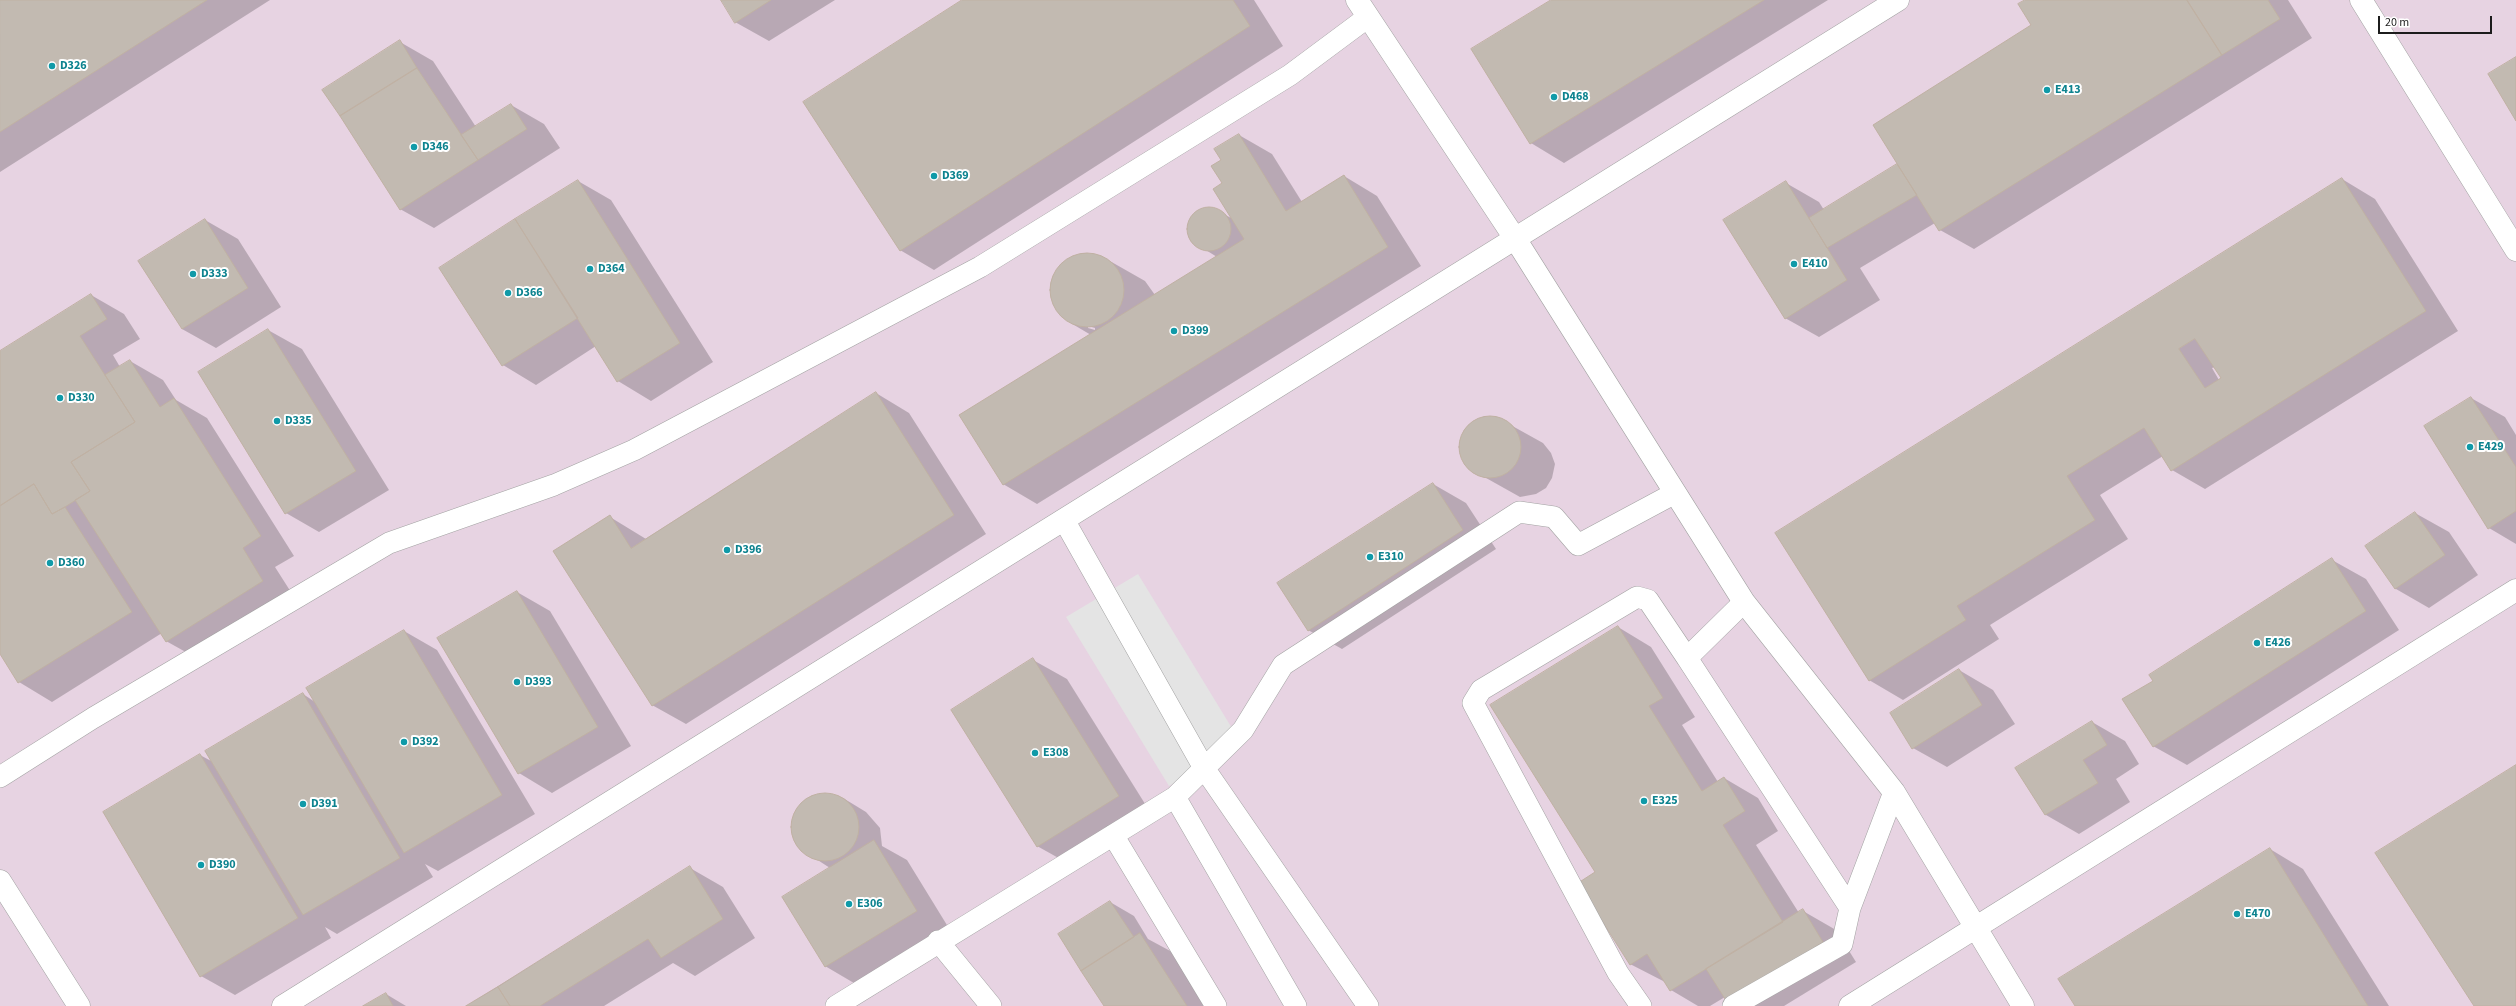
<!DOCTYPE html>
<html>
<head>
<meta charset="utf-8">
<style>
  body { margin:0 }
  #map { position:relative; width:2516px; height:1006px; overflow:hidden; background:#eeeae1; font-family:"Source Sans 3",sans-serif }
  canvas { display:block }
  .scale { position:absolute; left:2378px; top:16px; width:114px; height:18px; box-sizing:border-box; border:2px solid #1c1c1c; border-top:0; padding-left:5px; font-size:12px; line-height:14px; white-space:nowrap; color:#1c1c1c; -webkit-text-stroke:3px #fff; paint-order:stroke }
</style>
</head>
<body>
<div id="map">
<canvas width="2516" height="1006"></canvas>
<div class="scale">20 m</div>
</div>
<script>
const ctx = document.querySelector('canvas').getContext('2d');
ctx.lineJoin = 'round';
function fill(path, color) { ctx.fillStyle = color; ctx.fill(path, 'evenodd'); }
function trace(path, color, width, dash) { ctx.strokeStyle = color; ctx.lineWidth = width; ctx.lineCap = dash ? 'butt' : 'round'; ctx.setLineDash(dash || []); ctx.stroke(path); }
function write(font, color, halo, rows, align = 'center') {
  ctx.font = font + ' "Source Sans 3",sans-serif'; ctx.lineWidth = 4; ctx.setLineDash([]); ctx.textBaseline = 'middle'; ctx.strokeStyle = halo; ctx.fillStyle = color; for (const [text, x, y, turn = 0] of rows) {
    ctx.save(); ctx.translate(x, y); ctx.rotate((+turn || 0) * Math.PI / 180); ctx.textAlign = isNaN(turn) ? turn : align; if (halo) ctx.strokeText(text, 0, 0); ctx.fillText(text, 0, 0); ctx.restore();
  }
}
fill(new Path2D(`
  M0,0h2516v1006h-2516z`), '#e7d3e2');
fill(new Path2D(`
  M1138,574l103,169 -72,43 -103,-169z`), '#e4e4e4');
fill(new Path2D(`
  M0,0h270l-270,172z
  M722,0h113l-66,41 -34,-19z
  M964,0h290l29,46 -349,224 -34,-20z
  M1553,0h275l-264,163 -33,-20 -58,-93z
  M2027,0h261l24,38 -338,211 -34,-19 -5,-7 -75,45 20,32 -61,37 -34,-19 1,-135 33,19 5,8 75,-46 134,-138z
  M400,42l33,19 43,66 35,-22 33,19 16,24 -126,80 -34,-19z
  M1239,135l33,19 30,48 42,-26 33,20 44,70 -384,238 -34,-20 88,-149 -22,-13 -15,-17 -4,-16 2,-11 10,-15 21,-10 18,3 44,25 10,14 62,-38 -24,-15 -5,-11 2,-9 4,-8 9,-5 9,-1 21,11 -10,-35 -1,-24zM1088,326l7,2v2l-7,-2z
  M2342,179l33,20 83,132 -253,158 -33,-19 -9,-14 -63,39 28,44 -138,86 9,14 -96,61 -34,-20 -92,-147zM2215,367l7,11 -3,2 -7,-12z
  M578,181l33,19 102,162 -62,39 -33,-20 -22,-35 -60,39 -33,-20z
  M205,220l33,19 43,68 -65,41 -34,-19z
  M91,295l33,19 16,25 -27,16 7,12 10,-6 33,19 13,20 31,18 87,138 -19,11 21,33 -96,60 -34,-19 -4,-8 -110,69 -33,-20 -19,-29v-301z
  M268,330l34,19 87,141 -70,42 -33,-19z
  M876,393l33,20 77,121 -300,190 -34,-19 -42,-188 36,22z
  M2471,398l34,19 11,18v109l-27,-16z
  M1482,418h16l45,25 8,10 4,11 -3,14 -6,10 -10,6 -16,3 -50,-28 -9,-14v-16l10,-16z
  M1433,484l33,19 30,46 -154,100 -34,-19z
  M2415,513l34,19 29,43 -49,33 -33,-19 -30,-43z
  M2332,560l34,19 33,51 -212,135 -34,-19 1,-65z
  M517,592l33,19 81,135 -79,47 -33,-20z
  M1618,627l33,20 44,70 -13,8 36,57 6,-4 34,20 20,33 -22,14 43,68 4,-2 33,19 20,32 -72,44h-48l-11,-9 -15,9h-12l-27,-16 -6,-8 -35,-18 -34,-92z
  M404,631l33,19 98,164 -97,57 -13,-7 8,13 -96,57 -12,-7 6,11 -96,57 -34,-19 -1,-221 13,7 90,-68 12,8z
  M1033,660l34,19 85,136 -81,50 -34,-19z
  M1959,670l34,20 22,34 -68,43 -34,-19z
  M2092,722l33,19 14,23 -23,15 14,23 -51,32 -33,-19 -29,-47z
  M820,794l23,4 23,14 14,16 2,18 25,14 43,70 -91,56 -34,-20 5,-98 -31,-20 -7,-20 1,-11 11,-16z
  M2270,849l33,20 86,137h-313z
  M690,868l33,19 32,51 -60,38 -22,-13 -69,43h-138z
  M1110,902l24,14 14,23 26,14 33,53h-102z
  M386,994l20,12h-41z`), '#0003');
const building = new Path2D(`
  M0,0h207l-207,132z
  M721,0h50l-36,23z
  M962,0h271l17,26 -350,225 -97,-149z
  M1551,0h213l-234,144 -59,-95z
  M2025,0h162l35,55 -283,176 -66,-106 158,-100 -13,-21z
  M2187,0h81l12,19 -58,36z
  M400,40l17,28 -77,48 -18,-26z
  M2516,57v64l-28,-47z
  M417,68l61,92 -78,50 -60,-94z
  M511,104l16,25 -49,31 -17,-25z
  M1239,134l47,77 58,-36 44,72 -385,238 -44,-70 285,-176 -31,-50 9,-6 -11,-17 10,-6 -7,-11z
  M1897,164l20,31 -90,53 -18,-30z
  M2342,178l84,133 -255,160 -27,-43 -77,48 28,44 -138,86 9,14 -97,61 -94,-148zM2195,339l26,39 -16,10 -26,-39z
  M578,180l102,163 -63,39 -102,-163z
  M1786,181l61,99 -62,39 -62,-99z
  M1187 229a22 22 0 1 1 44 0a22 22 0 1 1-44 0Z
  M205,219l43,69 -66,41 -44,-68z
  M515,219l63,99 -76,48 -63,-98z
  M1050 290a37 37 0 1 1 74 0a37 37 0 1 1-74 0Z
  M91,294l16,25 -27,17 55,86 -64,40 19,29 -25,16 -13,7 -18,-30 -34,22v-155z
  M268,329l88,142 -71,43 -87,-142z
  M130,360l30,47 14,-9 87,138 -18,12 20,33 -97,61 -91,-142 15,-9 -19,-29 64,-40 -30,-47z
  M876,392l78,123 -302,191 -99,-155 57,-36 21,33z
  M2471,397l45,70v44l-28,18 -64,-103z
  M1459 447a31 31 0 1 1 62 0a31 31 0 1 1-62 0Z
  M1433,483l30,47 -155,101 -31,-48z
  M34,484l18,30 13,-7 67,105 -114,71 -18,-29v-148z
  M2415,512l30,43 -50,34 -30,-43z
  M2332,558l34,53 -213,136 -31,-48 31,-18 -4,-6z
  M517,591l81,136 -80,47 -81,-136z
  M1618,626l45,72 -14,8 53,85 22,-14 21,34 -22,14 60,97 -113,69 -23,-37 -17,11 -52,-82 17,-11 -105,-167z
  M404,630l98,165 -98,58 -98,-165z
  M1033,658l86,138 -82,51 -86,-137z
  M1959,669l23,36 -70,44 -22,-36z
  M303,693l97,165 -97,57 -98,-164z
  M2092,721l15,24 -24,15 15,23 -53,32 -30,-47z
  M200,754l98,164 -98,59 -97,-165z
  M2516,765v241h-42l-99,-153z
  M791 827a34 34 0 1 1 68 0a34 34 0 1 1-68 0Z
  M874,840l43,71 -92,56 -43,-70z
  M2270,848l98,158h-293l-17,-27z
  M690,866l33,53 -62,39 -13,-19 -108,67h-30l-12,-19z
  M1110,901l24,36 -53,34 -23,-37z
  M1803,909l20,33 -96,60 -21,-33z
  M1140,933l47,73h-83l-23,-35z
  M498,987l12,19h-44z
  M386,993l7,13h-30z`);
fill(building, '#c2bab1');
trace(building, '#c0b1a3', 1);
const lane = new Path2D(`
  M1064,520l140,248 164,238
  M1687,658l163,250
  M0,777l93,-59 296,-175 165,-58 80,-35 346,-183 310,-192 78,-58
  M1175,797l121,209
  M1113,835l103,171
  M938,941l53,65
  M836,1006l339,-209 68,-67 40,-65 236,-153 35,5 24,28 97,-52
  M1641,1006l-23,-33 -145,-270 8,-13 156,-93 11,3 39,58 57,-56
  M1733,1006l109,-62 8,-36 44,-116`);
const street = new Path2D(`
  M1357,0l159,240 228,362 150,190 129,214
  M2361,0l155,250
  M0,881l79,125
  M283,1006l1615,-1006
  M1850,1006l666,-416`);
trace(lane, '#a3a3a3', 22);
trace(street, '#a3a3a3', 23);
trace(lane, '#fff', 21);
trace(street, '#fff', 22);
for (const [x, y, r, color] of [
  [52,66,4,"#0f9aa8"],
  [2047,90,4,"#0f9aa8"],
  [1554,97,4,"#0f9aa8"],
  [414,147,4,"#0f9aa8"],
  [934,176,4,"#0f9aa8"],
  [1794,264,4,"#0f9aa8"],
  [590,269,4,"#0f9aa8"],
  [193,274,4,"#0f9aa8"],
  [508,293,4,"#0f9aa8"],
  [1174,331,4,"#0f9aa8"],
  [60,398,4,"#0f9aa8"],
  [277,421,4,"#0f9aa8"],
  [2470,447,4,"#0f9aa8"],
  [727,550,4,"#0f9aa8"],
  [1370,557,4,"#0f9aa8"],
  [50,563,4,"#0f9aa8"],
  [2257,643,4,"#0f9aa8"],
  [517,682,4,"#0f9aa8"],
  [404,742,4,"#0f9aa8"],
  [1035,753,4,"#0f9aa8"],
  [1644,801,4,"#0f9aa8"],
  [303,804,4,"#0f9aa8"],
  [201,865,4,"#0f9aa8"],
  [849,904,4,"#0f9aa8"],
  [2237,914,4,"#0f9aa8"]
]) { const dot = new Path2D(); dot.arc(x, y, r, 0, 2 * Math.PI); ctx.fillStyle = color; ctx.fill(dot); trace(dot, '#fff', 1.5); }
write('bold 12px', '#0d838f', '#fff', [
  ["D326",60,66],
  ["E413",2055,90],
  ["D468",1562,97],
  ["D346",422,147],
  ["D369",942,176],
  ["E410",1802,264],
  ["D364",598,269],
  ["D333",201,274],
  ["D366",516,293],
  ["D399",1182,331],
  ["D330",68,398],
  ["D335",285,421],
  ["E429",2478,447],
  ["D396",735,550],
  ["E310",1378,557],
  ["D360",58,563],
  ["E426",2265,643],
  ["D393",525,682],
  ["D392",412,742],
  ["E308",1043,753],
  ["E325",1652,801],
  ["D391",311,804],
  ["D390",209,865],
  ["E306",857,904],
  ["E470",2245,914]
], 'left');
</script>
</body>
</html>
